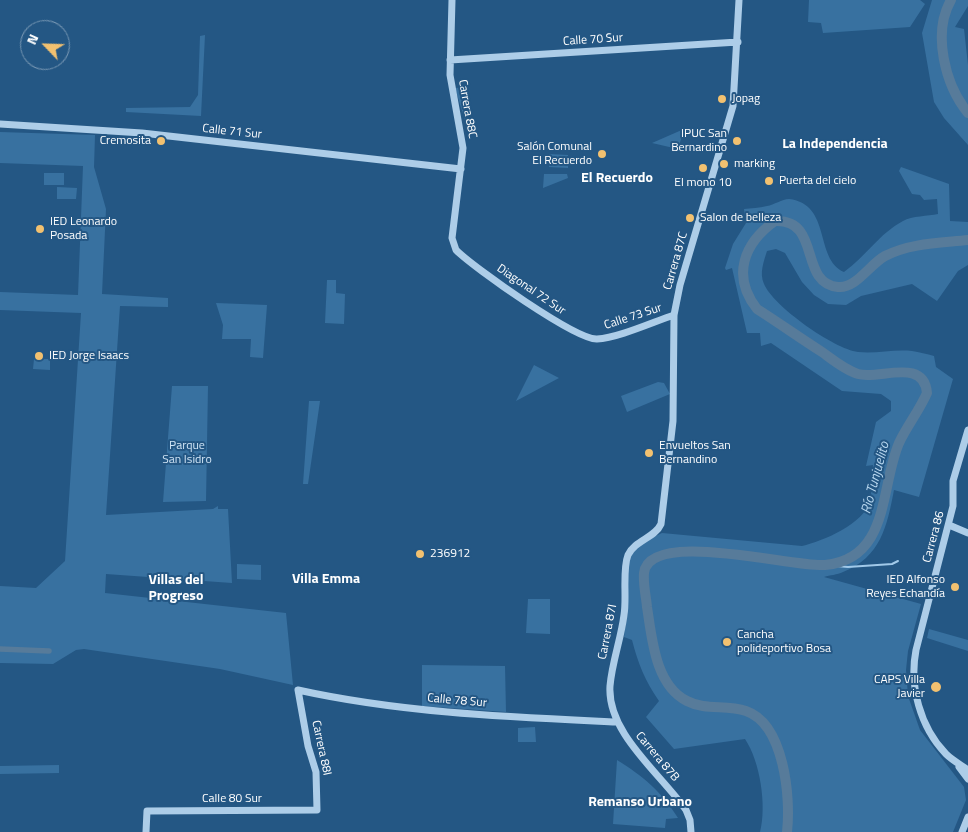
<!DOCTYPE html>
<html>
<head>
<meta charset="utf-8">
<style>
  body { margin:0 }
  #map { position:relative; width:968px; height:832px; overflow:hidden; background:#245784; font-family:"Titillium Web",sans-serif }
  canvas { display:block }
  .north { position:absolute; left:20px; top:20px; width:50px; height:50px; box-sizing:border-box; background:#245784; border:1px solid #7c9ab5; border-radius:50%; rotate:294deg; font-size:14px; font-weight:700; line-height:20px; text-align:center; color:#fff }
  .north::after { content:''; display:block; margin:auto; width:18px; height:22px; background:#f2c170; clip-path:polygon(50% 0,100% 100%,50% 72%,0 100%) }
</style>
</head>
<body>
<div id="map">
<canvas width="968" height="832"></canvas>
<div class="north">N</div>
</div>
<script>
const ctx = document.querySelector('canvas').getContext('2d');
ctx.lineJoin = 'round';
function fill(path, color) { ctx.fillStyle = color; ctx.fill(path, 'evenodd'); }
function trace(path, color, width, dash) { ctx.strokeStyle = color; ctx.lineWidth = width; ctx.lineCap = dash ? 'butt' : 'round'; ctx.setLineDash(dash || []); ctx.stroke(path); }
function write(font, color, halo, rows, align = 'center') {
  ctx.font = font + ' "Titillium Web",sans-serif'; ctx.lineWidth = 4; ctx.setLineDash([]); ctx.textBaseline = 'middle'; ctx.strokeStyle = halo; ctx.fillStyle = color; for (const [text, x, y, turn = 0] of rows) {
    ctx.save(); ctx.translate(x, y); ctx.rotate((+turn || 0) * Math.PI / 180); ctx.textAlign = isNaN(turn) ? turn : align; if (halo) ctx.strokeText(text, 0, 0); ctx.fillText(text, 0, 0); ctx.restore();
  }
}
fill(new Path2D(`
  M809,0h111l5,4 -15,23 -87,6 -2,-10 -13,-1z
  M932,0h36v6l-13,21 9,2 4,36v80l-24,-27 -10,-16 -12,-69z
  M205,35l-4,81 -75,-4v-4l64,-1 8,-12 2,-59z
  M466,87l1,40 -12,-39z
  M684,129l-6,20 -26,-6z
  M0,132l95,3 -1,32 12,42 -4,85 66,4v9l-48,-1 -14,209 107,-6 5,-3v3h10l4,74 -126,-9 -1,19 181,20 7,72 -73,-16 -136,-20 -8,1 -23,14 -53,-1v-77l36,2 29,-27 16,-248 -81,-3v-18l78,3 5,-129 -83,-3z
  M549,154l19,1v13l-19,-1z
  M901,167l48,17 1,37 18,1v43l-10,6 -21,30 -25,-17 -51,12 -15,9 -18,-1 -14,-9 -12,-13 -17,-29 -9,-4 -9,2c-3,10 -8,22 -3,33 9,22 70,65 94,68 18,2 36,-3 54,-1 7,1 15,3 22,5l2,11 17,12 -34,118 -25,-7c-7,36 -13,67 -51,82 -6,3 -13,3 -19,5l97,27 -13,47 -2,19 2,26 12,34 44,57 2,13 -13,32h-193c7,-26 0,-71 -15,-93l-71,10 -28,-32 13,-16c-14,-20 -21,-38 -27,-61l-8,-3c1,-10 4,-20 4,-31 1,-14 -4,-37 3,-50 6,-11 20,-18 31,-23l140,13c21,-5 62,-22 68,-45 2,-11 2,-24 3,-36l-7,1 10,-44 15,-11v-10l-10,-7 -39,-3 -71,-48 -10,3 -1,-13h-13l-15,-65 -6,2 -1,-2 8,-24 13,-21 -2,-14c7,-1 15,-1 23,-3 7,-1 15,-7 22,-7 43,5 25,60 55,73 21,-15 36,-39 59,-51 9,-5 25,-5 35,-7l-1,-15 -13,1 -4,-5 -8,-1 -13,-23z
  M44,173h20v12h-20z
  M544,174h23l1,4 -25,10z
  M57,187l20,1 -1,11h-19z
  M327,280h9v13l9,1 -1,30 -19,-1z
  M216,303l51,2 -4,53 -13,-1 1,-18h-29l1,-14z
  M34,359h16v11l-17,-1z
  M534,365l25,13 -43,23z
  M658,382l6,1 6,11 -43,18 -6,-16z
  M172,386h36l-2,115 -43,1z
  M309,401h11l-12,83h-5z
  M237,564l24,1v15l-24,-1z
  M528,599h22v35l-24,-1z
  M929,629l39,11v11l-41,-13z
  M422,665l83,1 1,46 -84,-6z
  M535,727l1,15h-18v-14z
  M617,760c26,16 45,32 61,58l-12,1 -1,9 -52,-4z
  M59,765v8l-59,1v-8z`), '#3871a0');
trace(new Path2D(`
  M825,565l23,2 44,-3 6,-3`), '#a1c9e9', 2);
trace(new Path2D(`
  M0,649l49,2`), '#577b9a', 5.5);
trace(new Path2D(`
  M951,0c-19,33 -6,85 17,113
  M787,832c4,-35 -3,-108 -41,-121 -20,-7 -40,0 -59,-10 -32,-16 -35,-63 -40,-94 -1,-11 -4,-23 -3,-34 5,-45 151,-5 181,-8 65,-6 55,-78 74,-122 8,-17 20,-32 28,-50 -3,-36 -48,-13 -69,-19 -13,-4 -25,-14 -36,-22 -22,-14 -43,-29 -65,-43 -26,-33 -13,-66 18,-88 47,-2 23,62 63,66 18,2 32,-23 47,-31 25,-13 55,-13 83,-16`), '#577b9a', 10);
trace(new Path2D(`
  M452,0l-2,75 13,73 -11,90 4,12c18,18 120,90 141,89 21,-1 56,-17 77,-24
  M450,60l288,-18
  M0,124l142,9 319,36
  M968,430l-15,51v25l-37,144c-7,36 4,77 30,104 6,6 15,11 22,16
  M949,525l19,8
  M959,767l9,12
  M146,832l1,-21 170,-1 -1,-38 -8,-26 -10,-56c104,23 212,27 318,32
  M691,832l-1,-12 -4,-10c-26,-37 -79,-77 -76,-124 2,-24 11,-47 14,-71 3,-17 -2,-45 4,-60 7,-15 27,-17 33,-31l12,-103 1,-106 6,-30 53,-179 6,-106
  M962,832l6,-15`), '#adcde8', 7);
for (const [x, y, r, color] of [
  [722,99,5,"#f2c170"],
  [161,141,5,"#f2c170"],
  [737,141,5,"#f2c170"],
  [602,154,5,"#f2c170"],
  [724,164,5,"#f2c170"],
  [703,168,5,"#f2c170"],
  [769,181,5,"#f2c170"],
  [690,218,5,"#f2c170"],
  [40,229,5,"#f2c170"],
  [39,356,5,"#f2c170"],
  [649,453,5,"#f2c170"],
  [420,554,5,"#f2c170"],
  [955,587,5,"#f2c170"],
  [727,642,5,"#f2c170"],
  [936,687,6,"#f2c170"]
]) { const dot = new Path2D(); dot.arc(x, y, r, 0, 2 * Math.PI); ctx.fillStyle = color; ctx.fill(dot); trace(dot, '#245784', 2); }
write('12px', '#fff', '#245784', [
  ["Calle 70 Sur",593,40,-4],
  ["Carrera 88C",467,109,80],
  ["Calle 71 Sur",232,132,6],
  ["Carrera 87C",676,261,-74],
  ["Diagonal 72 Sur",531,290,34],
  ["Calle 73 Sur",633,317,-18],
  ["Carrera 86",934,537,-75],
  ["Carrera 87I",608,632,-79],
  ["Calle 78 Sur",457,701,5],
  ["Carrera 88I",321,748,78],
  ["Carrera 87B",657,757,50],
  ["Calle 80 Sur",232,799]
]);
write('12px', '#fff', '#245784', [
  ["Jopag",732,99],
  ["IPUC San",727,134,"right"],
  ["Bernardino",727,148,"right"],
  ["Cremosita",151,141,"right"],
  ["Salón Comunal",592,147,"right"],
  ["El Recuerdo",592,161,"right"],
  ["marking",734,164],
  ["Puerta del cielo",779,181],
  ["El mono 10",703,183,"center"],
  ["Salon de belleza",700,218],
  ["IED Leonardo",50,222],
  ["Posada",50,236],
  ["IED Jorge Isaacs",49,356],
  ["Envueltos San",659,446],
  ["Bernandino",659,460],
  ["236912",430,554],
  ["IED Alfonso",945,580,"right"],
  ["Reyes Echandía",945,594,"right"],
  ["Cancha",737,635],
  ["polideportivo Bosa",737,649],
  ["CAPS Villa",925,680,"right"],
  ["Javier",925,694,"right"]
], 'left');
write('12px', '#d1e5f6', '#245784', [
  ["Parque",187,446],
  ["San Isidro",187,460]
]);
write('bold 14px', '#fff', '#245784', [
  ["La Independencia",835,145],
  ["El Recuerdo",617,179],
  ["Villa Emma",326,580],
  ["Villas del",176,581],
  ["Progreso",176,597],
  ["Remanso Urbano",640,803]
]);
write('italic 14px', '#b8d7ef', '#245784', [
  ["Río Tunjuelito",876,478,-75]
]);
</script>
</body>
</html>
